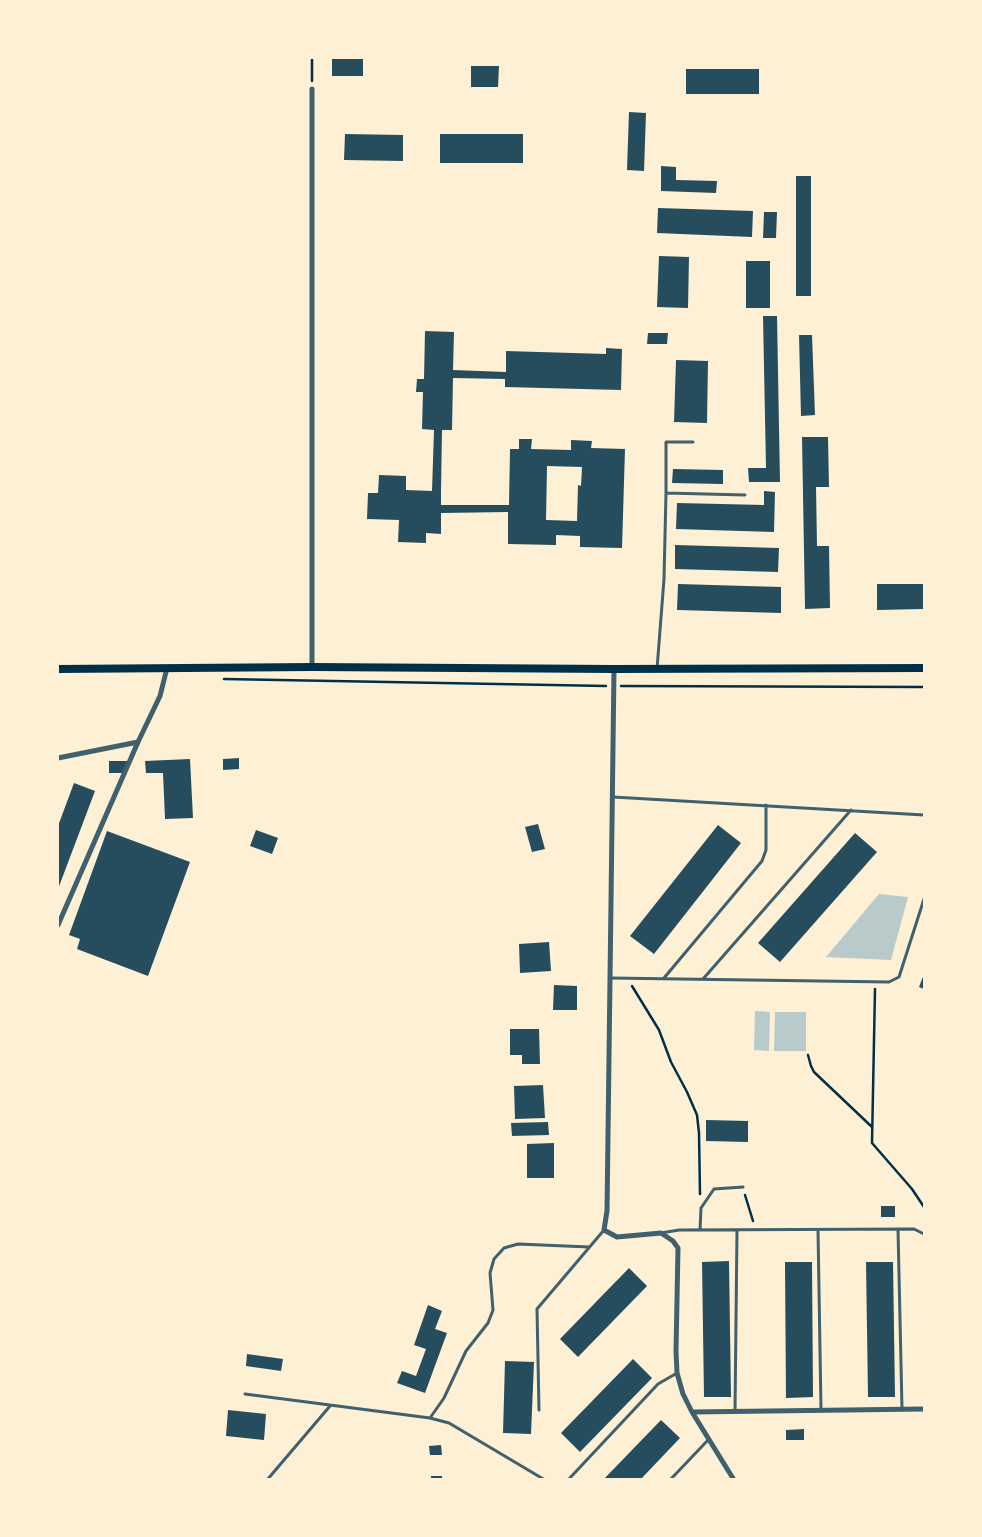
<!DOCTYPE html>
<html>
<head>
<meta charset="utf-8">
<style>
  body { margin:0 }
  #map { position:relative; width:982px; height:1537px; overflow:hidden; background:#fdf0d5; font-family:"DejaVu Sans",sans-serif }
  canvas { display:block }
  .frame { position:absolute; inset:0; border:59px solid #fdf0d5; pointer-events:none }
</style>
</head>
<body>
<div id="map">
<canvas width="982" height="1537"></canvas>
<div class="frame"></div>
</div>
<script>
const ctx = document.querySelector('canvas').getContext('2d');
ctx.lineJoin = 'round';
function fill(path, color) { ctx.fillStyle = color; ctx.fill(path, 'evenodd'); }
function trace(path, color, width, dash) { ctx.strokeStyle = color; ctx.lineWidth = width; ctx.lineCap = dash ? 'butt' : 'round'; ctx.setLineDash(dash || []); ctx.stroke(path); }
fill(new Path2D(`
  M879,894l29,3 -17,63 -65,-3z
  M755,1011l15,1 -1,39 -15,-1z
  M775,1012h31v39h-32z`), '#b9caca');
fill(new Path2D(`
  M332,58h31v18h-31z
  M471,66h28l-1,21h-27z
  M686,69h73v25h-73z
  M629,112l17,1 -2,58 -17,-1z
  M345,134l58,1v26l-59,-1z
  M440,134h83v29h-83z
  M661,166l15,1v13l41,1 -1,12 -55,-2z
  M796,176h15v120h-15z
  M658,208l95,3 -1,26 -95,-4z
  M764,212h13l-1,26h-13z
  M659,256l30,1 -1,51 -31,-1z
  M746,261h24v47h-24z
  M763,316h14l3,166h-31l-1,-14h18z
  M425,331l29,1 -1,38 53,2v-21l100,3v-6l16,1 -1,41 -116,-3v-8l-52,-1 -1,52h-10l-1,61v14h68l1,-56h9v-10h13l-1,10 40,1v-10l21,1 -1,7 34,1 -3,99 -42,-1v-11l-24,-1v10l-48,-1v-32l-67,1v21l-15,-1v10l-28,-1 1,-22 -32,-1 1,-26h10l1,-18 27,1v14l26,1 2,-61 -12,-1 1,-37h-7l1,-13h7zM547,466l35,1 -1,19 -3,-1 -1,36 -31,-1z
  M648,333h20l-1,11h-20z
  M799,335h13l3,80 -14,1z
  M676,360l32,1 -1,62 -33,-1z
  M802,437h26l1,50h-13l1,59h12l1,62 -25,1z
  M673,469l50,1v14l-51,-1z
  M764,491l11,1 -1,40 -98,-3 1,-26 87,2z
  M675,545l104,3 -1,24 -103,-3z
  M678,584l103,3v26l-104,-3z
  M877,584h47l-1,25 -46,1z
  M239,758v11l-16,1v-11z
  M190,759l3,59 -28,1 -2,-46h-17l-1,-12z
  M109,761h18v12h-18z
  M74,783l21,8 -37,98v-63z
  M538,824l7,25 -13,3 -7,-25z
  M718,825l23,18 -87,111 -24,-18z
  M256,830l22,8 -6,16 -22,-8z
  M107,831l83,31 -42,114 -71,-27 3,-10 -11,-4z
  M855,833l22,19 -97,110 -22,-19z
  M549,942l2,29 -31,2 -1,-29z
  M924,974v15l-5,-2z
  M554,985l23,1v24h-24z
  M510,1029h29l1,35h-18v-9h-12z
  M543,1085l2,33 -30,1 -1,-33z
  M706,1120l42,1v21l-42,-1z
  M548,1122l1,13 -37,1 -1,-13z
  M554,1143v35h-27v-34z
  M881,1206h14v11h-14z
  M729,1261l2,136h-27l-2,-135z
  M785,1262h27l1,135 -27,1z
  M866,1262h27l2,135h-27z
  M629,1268l18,18 -69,71 -18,-18z
  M428,1305l14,6 -7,18 12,4 -22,60 -28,-10 5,-12 14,5 10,-27 -12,-4z
  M247,1354l36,5 -2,12 -35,-5z
  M633,1359l19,19 -72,74 -19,-19z
  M505,1361l29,1 -3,72 -28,-1z
  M228,1410l38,4 -2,26 -38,-4z
  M661,1420l19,18 -40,42h-37z
  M804,1429v11h-18v-10z
  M441,1445l1,10h-12l-1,-9z
  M431,1476h11v4h-11z`), '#264d5e');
trace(new Path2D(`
  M312,81v-23
  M224,679l382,7
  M621,686l303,1
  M632,986l27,44 12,32 16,30 10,23 2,18 1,61
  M875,989l-3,154 40,46 12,18
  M808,1055l3,11 3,6 58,55
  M745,1195l8,26`), '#003049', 2.5);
trace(new Path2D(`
  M666,493l79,2
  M657,669l7,-90 2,-86v-51h27
  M613,797l311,18
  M610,978l279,4 10,-5 25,-78
  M664,978l98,-117 4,-11v-45
  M703,979l148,-169
  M898,1229l4,180
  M700,1230l1,-22 13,-19 29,-2
  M818,1230l3,180
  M661,1233l18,-3 235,-1 10,5
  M245,1394l185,24 19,5 96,57
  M539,1410l-2,-101 67,-79
  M735,1411l2,-181
  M430,1418l14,-20 22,-47 22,-28 5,-13 -3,-37 4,-14 10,-11 14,-4 71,3
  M267,1480l63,-74
  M568,1480l90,-96 19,-11
  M670,1480l39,-41`), '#3f606c', 3);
trace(new Path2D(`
  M312,89v578
  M614,669l-7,542 -3,19 13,7 44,-4 12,8 5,7 -2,103 1,22 6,21 9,18 42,68
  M58,758l80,-16
  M58,925l80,-183 22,-46 7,-28
  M692,1412l232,-3`), '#3f606c', 5);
trace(new Path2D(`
  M58,669l254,-2 302,2 310,-1`), '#003049', 8);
</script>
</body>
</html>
